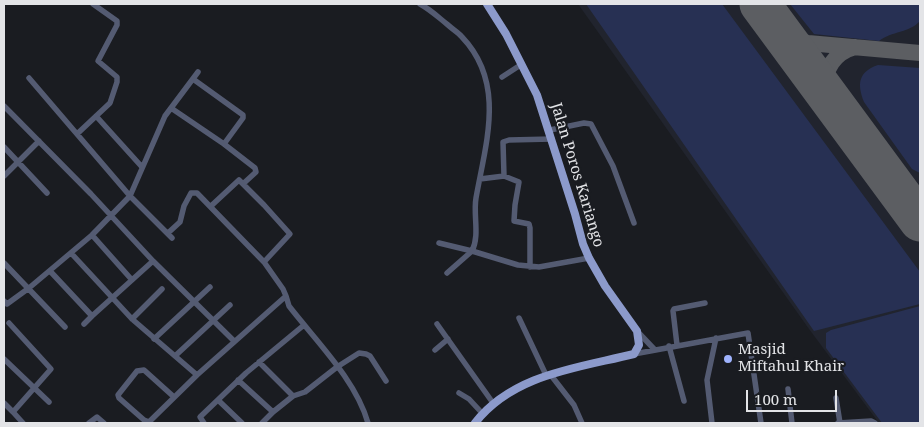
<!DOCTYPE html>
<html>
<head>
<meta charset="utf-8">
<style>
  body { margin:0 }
  #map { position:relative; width:924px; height:427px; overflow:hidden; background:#1a1c21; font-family:"Noto Serif",serif }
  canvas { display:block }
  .frame { position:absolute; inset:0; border:5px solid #e3e4e7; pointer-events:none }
  .scale { position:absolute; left:746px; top:390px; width:91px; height:22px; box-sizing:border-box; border:2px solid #e3e4e7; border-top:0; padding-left:6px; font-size:15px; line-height:18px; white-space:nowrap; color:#e3e4e7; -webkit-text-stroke:4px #1a1c21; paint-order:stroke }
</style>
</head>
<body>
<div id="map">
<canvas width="924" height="427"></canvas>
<div class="frame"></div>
<div class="scale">100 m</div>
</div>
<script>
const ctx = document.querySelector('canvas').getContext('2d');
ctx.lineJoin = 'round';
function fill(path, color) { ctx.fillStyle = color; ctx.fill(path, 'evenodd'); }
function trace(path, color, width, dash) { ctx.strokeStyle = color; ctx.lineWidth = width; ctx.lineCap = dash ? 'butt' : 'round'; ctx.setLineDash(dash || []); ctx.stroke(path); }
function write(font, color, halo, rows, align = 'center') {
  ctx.font = font + ' "Noto Serif",serif'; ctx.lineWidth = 4.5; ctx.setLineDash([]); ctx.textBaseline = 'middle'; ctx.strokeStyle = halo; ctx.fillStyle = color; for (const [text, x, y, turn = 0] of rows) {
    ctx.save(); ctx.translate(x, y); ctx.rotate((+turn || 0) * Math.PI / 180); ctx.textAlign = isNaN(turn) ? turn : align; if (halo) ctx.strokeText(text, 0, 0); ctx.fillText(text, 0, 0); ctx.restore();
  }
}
fill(new Path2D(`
  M578,4h342v419h-41l-70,-94z`), '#21242e');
fill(new Path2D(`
  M586,4h136l198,268v32l-106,27z
  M790,4h130v17c-11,12 -28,10 -41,20l-65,-7z
  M878,65l42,3v105l-8,-4 -48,-67c-7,-18 -6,-30 14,-37z
  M920,306v117h-38l-56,-75v-15l5,-3z`), '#273053');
trace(new Path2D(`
  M778,29c10,9 17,12 30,14l112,10
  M823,89c3,-20 10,-36 32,-42
  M901,195l14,11 5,2`), '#5c5e62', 16);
trace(new Path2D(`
  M760,4l160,217`), '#5c5e62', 41);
trace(new Path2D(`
  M420,4c11,6 18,13 28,21 4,4 10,7 14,12 44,46 24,105 14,161 -3,17 4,37 -4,53l46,14 21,2 50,-9
  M502,77l20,-13
  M29,78l101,118 42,42
  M193,79l50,36v3l-19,26
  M4,106l87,88 62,67 81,80
  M171,108l53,36 31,24 1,4 -12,11
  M96,116l46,51
  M550,130l34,-7 7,1 22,42 21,57
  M77,134l33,-31 7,-21v-5l-19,-16 19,-36v-4l-24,-17
  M4,147l43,46
  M4,176l35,-35
  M504,176l15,6 -4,23 -1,16 15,3 1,4v39
  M480,179l24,-3 -1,-34 6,-2 43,-1
  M211,206l28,-26 25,25 26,29 -26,28
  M168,233l12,-11 4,-16 7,-13h6l67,69 19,27 3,7
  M92,235l40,45
  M439,243l33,8 -25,22
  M71,253l61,66 65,56
  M4,263l61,64
  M50,271l42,45 61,-55
  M4,301l3,3 22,-16 63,-53 38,-39 35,-80 33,-44
  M519,318l27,57
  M132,319l30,-30
  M9,323l42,46 -38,43 10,11
  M84,324l8,-8
  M437,324l56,79
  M637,331l18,19
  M154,339l56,-52
  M677,345l-4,-34 1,-2 31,-6
  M669,346l15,55
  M435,350l13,-11
  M634,354l114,-21 13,90
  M175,356l55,-51
  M4,359l45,43
  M259,362l34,34
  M550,374l24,31 8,18
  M238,380l35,32
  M788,389l4,34
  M459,393l10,6 13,14
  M174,397l-30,-27 -7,1 -19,24 1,3 25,22 5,2 48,-47 89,-79 3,10c27,35 67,74 79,117
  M836,398l4,25
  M218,400l24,23
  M4,403l9,9
  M89,423l8,-6 7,6
  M204,423l-4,-6 46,-44 58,-48
  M262,423l11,-11 20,-16 12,-4 32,-25 22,-14 7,1 4,2 16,25
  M712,423l-5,-43 9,-42
  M838,423l33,-2 4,2`), '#545b72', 5.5);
trace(new Path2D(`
  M475,423c38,-49 103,-55 159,-69l5,-9 -2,-14 -32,-45 -16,-28 -6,-14 -8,-30 -38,-119 -31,-61 -19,-30`), '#8c9acb', 8);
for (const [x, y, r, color] of [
  [728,359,5,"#9fb3fd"]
]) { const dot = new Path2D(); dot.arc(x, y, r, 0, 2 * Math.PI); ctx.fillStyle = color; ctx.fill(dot); trace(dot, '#1a1c21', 2); }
write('15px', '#e3e4e7', '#1a1c21', [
  ["Jalan Poros Kariango",577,175,73]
]);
write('15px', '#e3e4e7', '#1a1c21', [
  ["Masjid",738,350],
  ["Miftahul Khair",738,367]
], 'left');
</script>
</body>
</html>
